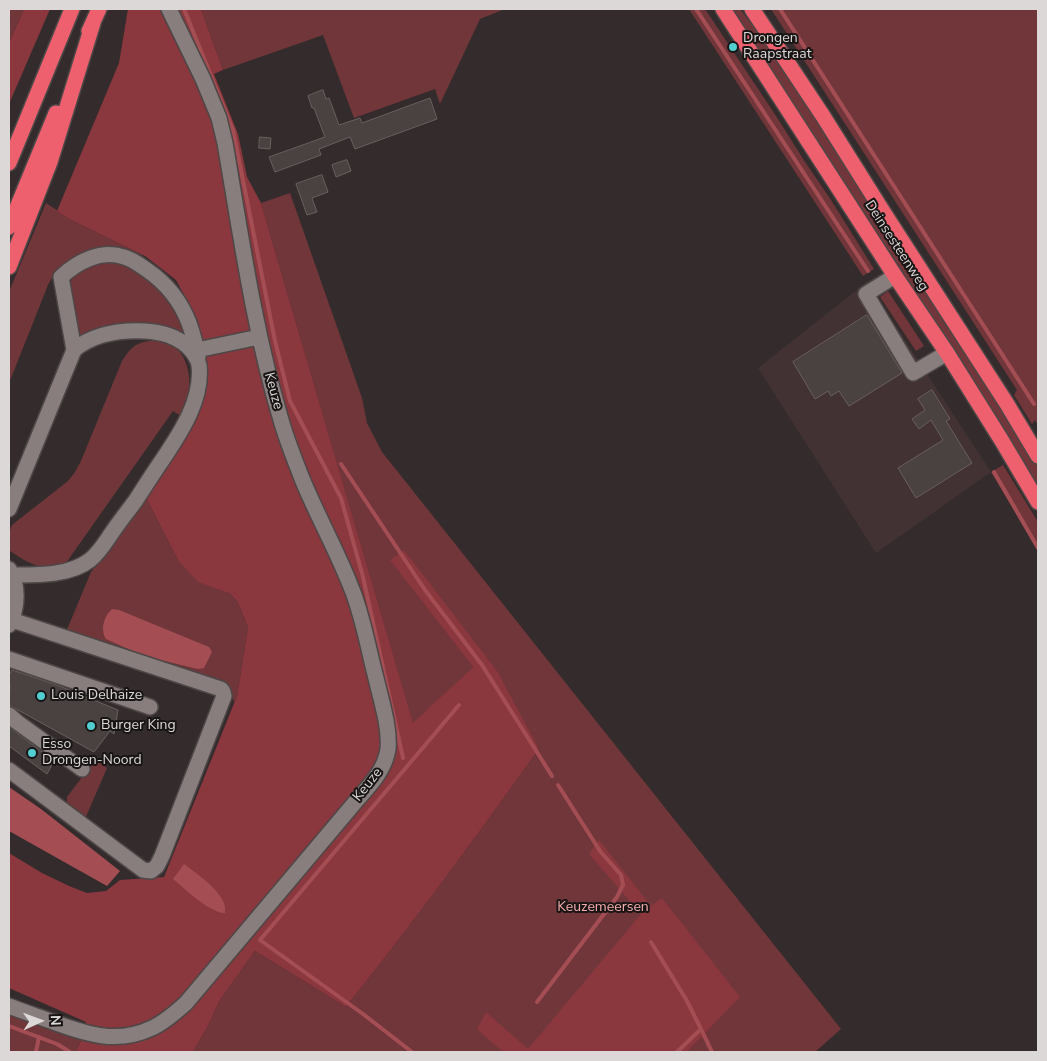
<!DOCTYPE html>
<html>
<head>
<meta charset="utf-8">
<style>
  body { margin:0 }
  #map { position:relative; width:1047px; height:1061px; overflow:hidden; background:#342c2c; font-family:"Nunito Sans",sans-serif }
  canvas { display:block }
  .frame { position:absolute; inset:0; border:10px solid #ddd8d8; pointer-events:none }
  .north { position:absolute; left:15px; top:996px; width:50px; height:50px; -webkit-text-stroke:4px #191515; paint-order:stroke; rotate:88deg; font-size:14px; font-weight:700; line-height:20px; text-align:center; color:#ddd8d8 }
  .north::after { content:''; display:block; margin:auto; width:18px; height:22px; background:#ddd8d8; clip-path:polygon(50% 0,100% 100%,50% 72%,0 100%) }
</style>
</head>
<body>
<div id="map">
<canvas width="1047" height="1061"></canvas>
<div class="frame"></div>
<div class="north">N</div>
</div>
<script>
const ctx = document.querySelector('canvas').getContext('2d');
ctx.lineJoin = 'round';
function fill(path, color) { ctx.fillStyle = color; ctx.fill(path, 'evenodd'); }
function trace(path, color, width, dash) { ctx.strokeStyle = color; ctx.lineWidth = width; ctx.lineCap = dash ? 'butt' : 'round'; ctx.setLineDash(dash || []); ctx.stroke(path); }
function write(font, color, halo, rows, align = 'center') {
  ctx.font = font + ' "Nunito Sans",sans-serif'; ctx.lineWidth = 4; ctx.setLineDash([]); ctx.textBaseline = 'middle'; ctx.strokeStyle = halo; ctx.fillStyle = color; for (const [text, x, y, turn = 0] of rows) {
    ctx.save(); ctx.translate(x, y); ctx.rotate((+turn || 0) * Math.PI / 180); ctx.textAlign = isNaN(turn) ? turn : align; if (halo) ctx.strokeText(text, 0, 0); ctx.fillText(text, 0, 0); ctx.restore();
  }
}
fill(new Path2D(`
  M867,282l124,190 -115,81 -118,-185z`), '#423233');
fill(new Path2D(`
  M9,9h15l-15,34z
  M201,9h304l-25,10 -40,85 -5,-15 -81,29 -31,-83 -100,35z
  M689,9h16l73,110 27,43 26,38 43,69 -11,7z
  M732,9h8l27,35 243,376 28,45v23l-85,-137z
  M771,9h267v416l-3,-5 -3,4 -18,-29 3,-5z
  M290,193l72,205 5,25 15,29 459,577 -26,23h-128l53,-56 -215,56h-332l15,-26 12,-26 35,-49 91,56c67,-84 131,-171 193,-258l-135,-199 -13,10 82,107 -60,57 -152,-521z
  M46,203l29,19 70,34c-26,-8 -47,-14 -71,1 -7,4 -13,8 -18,15 -3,4 -6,9 -8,13l-39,98v-91z
  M111,260l26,9 30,28 12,19 7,18 -1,4c-8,-5 -18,-11 -28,-13 -13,-3 -38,-2 -50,2 -10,3 -20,8 -29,12l-9,-52 4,-12 15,-12z
  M888,291l36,55 -8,5 -36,-54z
  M157,340c4,1 9,2 12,3 16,8 22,29 20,46 -2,9 -5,18 -8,27l-8,-5 -107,152c-24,9 -37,1 -56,-12l-1,-18 3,-8 56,-44 7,-9 6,-11 41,-100c11,-17 16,-19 35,-21z
  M1003,465l35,57v28l-47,-78z
  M146,498l32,62 51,33 8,8 11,26 -11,69 -3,6 -5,-14 -6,-3 -157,-53 25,-60z
  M95,760l12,8 -22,51 -18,-14v-8z
  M9,1013l73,26 -6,12 3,1h-70z`), '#71363a');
fill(new Path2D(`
  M24,9h26l-41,95v-61z
  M128,9h73l22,61 -9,4 24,60 9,43 14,26 152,520 60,-56 -83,-107 14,-10 93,121 42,78c-62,87 -126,174 -193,258l-91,-56 -35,49 -12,26 -15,26h-114l-3,-1 6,-12 4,-17 -77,-34v-135l33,20 27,13 18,7 19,-2 14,-11 44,-3 73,-181 11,-69 -11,-26 -8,-8 -31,-11 -20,-22 -32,-62 42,-66 17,-73 -8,-40 -21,-39 -31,-24 -70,-34 -18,-11 62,-148z
  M599,840l52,66 11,-8 78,99 -53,55h-184l-26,-23 9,-17 42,37 113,-135 -52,-60z`), '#8a373e');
fill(new Path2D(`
  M112,609l7,1 90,37 3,5 -8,16 -6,1 -54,-13 -38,-17c-6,-9 -2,-23 6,-30z
  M9,787l32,22 79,62 -13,15 -98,-55z
  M184,864c13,10 45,31 41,49 -15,0 -40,-24 -52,-34z`), '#a44e54');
trace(new Path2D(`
  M184,9l49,121 42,211 15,60 51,97 22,79 40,181
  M696,9l172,262
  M780,9l254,395
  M341,464l84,126 57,75 70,111
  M994,472l44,76
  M651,942l36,59 14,28 -24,23
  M537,1002l80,-105 6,-12 -2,-10 -21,-24 -42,-66
  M9,1026l48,18 13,8
  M701,1029l11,23
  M36,1052l3,-15
  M412,1052l-49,-38 -103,-74 199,-235`), '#a44e54', 4);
const building = new Path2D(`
  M323,90l3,9 3,-1 10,27 21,-7 2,5 68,-25 7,21 -82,30 -5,-12 -31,12 2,6 -46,17 -6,-15 56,-20 -11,-29h-2l-4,-12z
  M260,137l11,1 -1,11 -11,-1z
  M347,160l4,11 -15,6 -4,-12z
  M322,175l6,17 -16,6 5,14 -10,3 -11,-31z
  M867,315l35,58 -53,33 -10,-15 -8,5 -3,-5 -13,8 -22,-37z
  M932,390l18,29 -4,2 26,42 -56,35 -18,-30 45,-28 -12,-20 -12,9 -7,-10 13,-9 -7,-11z
  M12,670l45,15 61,25 -4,24 -4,-3 -16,21 -85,-47 1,-20 -1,-1v-8z
  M9,727l45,34 -7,13 -38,-28z`);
fill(building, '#4a4141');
trace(building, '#695f5f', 1);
const minor = new Path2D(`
  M895,276l-29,18 47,79 34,-20
  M74,350l-13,-73c16,-15 40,-28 63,-20 8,2 16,8 23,13 19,13 34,32 42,53 4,11 7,23 9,34
  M197,350l62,-13
  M9,509l65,-159c20,-17 46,-20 71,-19 15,1 31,5 42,15 5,5 11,13 12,19 4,34 -18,67 -36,94 -9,13 -18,27 -27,41 -8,11 -17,22 -25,34 -6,9 -12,19 -21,26 -21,16 -52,15 -77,15
  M9,569c10,16 9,39 0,56
  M9,659l141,48
  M9,715l8,7 65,47
  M9,770l134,100 8,1 6,-5 5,-10 62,-160 -1,-4 -2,-3 -209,-69
  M9,1006c15,6 31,11 47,17 33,12 62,21 96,5 13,-6 24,-16 34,-25l171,-203c13,-15 28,-30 31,-51 2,-22 -7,-49 -12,-71 -8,-30 -13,-62 -25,-91 -14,-36 -33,-70 -48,-106 -8,-20 -16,-40 -22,-61 -27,-90 -40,-184 -56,-277l-6,-25 -16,-39 -34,-70`);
const highway = new Path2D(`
  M723,9l172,267 52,77 55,88 36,61
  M752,9l71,107 59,94 125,194 31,52
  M89,31l10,-22
  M9,163l63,-154
  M9,227l47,-114
  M9,267l41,-105 43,-139`);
trace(minor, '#4e4747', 18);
trace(highway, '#4e4747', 18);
trace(minor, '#887e7e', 15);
trace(highway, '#ee606d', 15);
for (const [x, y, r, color] of [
  [733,47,5,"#52cdd0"],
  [41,696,5,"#52cdd0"],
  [91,726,5,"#52cdd0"],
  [32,753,5,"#52cdd0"]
]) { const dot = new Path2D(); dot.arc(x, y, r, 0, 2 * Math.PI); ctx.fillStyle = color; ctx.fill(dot); trace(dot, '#191515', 2); }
write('14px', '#ddd8d8', '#191515', [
  ["Drongen",743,39],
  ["Raapstraat",743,55],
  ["Louis Delhaize",51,696],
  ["Burger King",101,726],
  ["Esso",42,745],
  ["Drongen-Noord",42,761]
], 'left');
write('14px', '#ddd8d8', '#191515', [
  ["Deinsesteenweg",896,246,57],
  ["Keuze",273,391,75],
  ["Keuze",368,785,-52]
]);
write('14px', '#f5acae', '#191515', [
  ["Keuzemeersen",603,908]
]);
</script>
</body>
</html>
